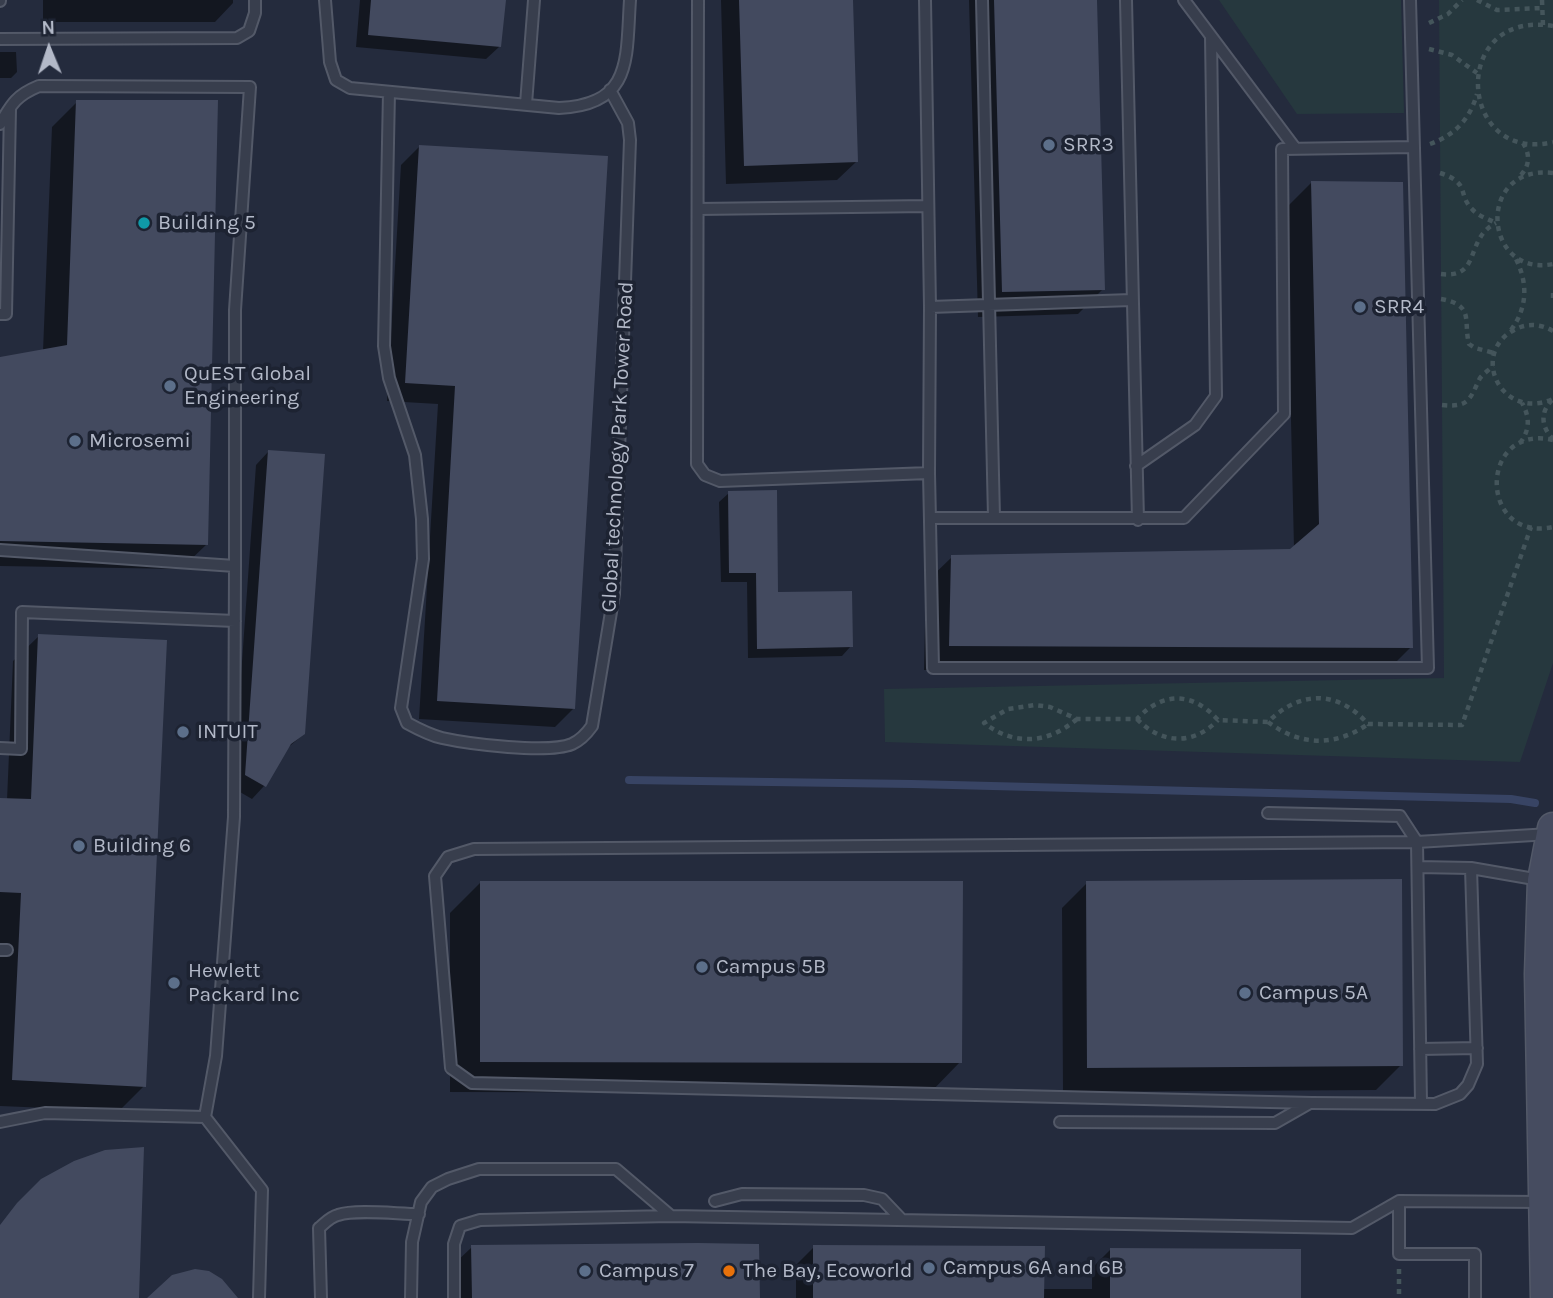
<!DOCTYPE html>
<html>
<head>
<meta charset="utf-8">
<style>
  body { margin:0 }
  #map { position:relative; width:1553px; height:1298px; overflow:hidden; background:#242b3d; font-family:Karla,sans-serif }
  canvas { display:block }
  .north { position:absolute; left:14px; top:14px; width:70px; height:70px; -webkit-text-stroke:5px #1d2332; paint-order:stroke; rotate:358deg; font-size:19px; font-weight:700; line-height:28px; text-align:center; color:#b3b9c8 }
  .north::after { content:''; display:block; margin:auto; width:24px; height:32px; background:#b3b9c8; clip-path:polygon(50% 0,100% 100%,50% 72%,0 100%) }
</style>
</head>
<body>
<div id="map">
<canvas width="1553" height="1298"></canvas>
<div class="north">N</div>
</div>
<script>
const ctx = document.querySelector('canvas').getContext('2d');
ctx.lineJoin = 'round';
function fill(path, color) { ctx.fillStyle = color; ctx.fill(path, 'evenodd'); }
function trace(path, color, width, dash) { ctx.strokeStyle = color; ctx.lineWidth = width; ctx.lineCap = dash ? 'butt' : 'round'; ctx.setLineDash(dash || []); ctx.stroke(path); }
function write(font, color, halo, rows, align = 'center') {
  ctx.font = font + ' Karla,sans-serif'; ctx.lineWidth = 7; ctx.setLineDash([]); ctx.textBaseline = 'middle'; ctx.strokeStyle = halo; ctx.fillStyle = color; for (const [text, x, y, turn = 0] of rows) {
    ctx.save(); ctx.translate(x, y); ctx.rotate((+turn || 0) * Math.PI / 180); ctx.textAlign = isNaN(turn) ? turn : align; if (halo) ctx.strokeText(text, 0, 0); ctx.fillText(text, 0, 0); ctx.restore();
  }
}
fill(new Path2D(`
  M1219,0h182l3,113 -107,1z
  M1439,0h114v663l-33,99 -635,-20 -1,-53 560,-11z`), '#26383e');
fill(new Path2D(`
  M43,0h190v3l-18,19h-172z
  M360,0h144l-5,47 -13,12 -130,-12z
  M721,0h130l5,162 -19,18 -111,4z
  M969,0h126l8,289 -25,25 -100,3z
  M0,52h16l1,20 -6,6h-11z
  M77,102l130,442 -26,25 -181,-3v-207l43,-8 9,-224z
  M419,147l155,561 -19,19 -136,-8 19,-315 -51,-3 14,-236z
  M1311,183l100,464 -25,25 -462,-2 2,-88 26,-25 338,-6 4,-3 -8,-340z
  M268,452l36,282 -19,16 -21,36 -12,13 -19,-11 23,-323z
  M729,493l47,101 75,52 -9,10 -94,2 -1,-76h-26l-2,-80z
  M39,636l105,450 -25,25 -119,-5v-306h7l6,-139z
  M481,882l479,180 -30,31 -480,-1v-179z
  M1087,883l314,182 -25,25 -313,2 -1,-184z
  M472,1247l286,51h-304v-34z
  M814,1247l229,42h49v-21l18,-18 189,48h-503v-33z`), '#0007');
trace(new Path2D(`
  M629,780l283,4 599,15 24,4`), '#384464', 8);
fill(new Path2D(`
  M371,0h135l-5,47 -133,-12z
  M739,0h114l5,162 -114,4z
  M994,0h103l8,290 -103,2z
  M76,100h142l-10,445 -208,-4v-184l67,-12z
  M419,145l189,11 -33,553 -138,-8 18,-315 -50,-3z
  M1311,181l92,1 10,466 -464,-2 2,-91 339,-6 29,-25z
  M268,450l57,4 -20,280 -14,10 -25,43 -21,-12z
  M777,490l1,102 74,-1 1,56 -96,2 -1,-76h-27l-1,-82z
  M38,634l129,6 -21,447 -134,-7 9,-187 -21,-1v-94l31,1z
  M1402,879l1,187 -316,2 -1,-187z
  M480,881h483l-1,182 -482,-1z
  M144,1147l-5,151h-139v-73l17,-22 24,-24 33,-18 31,-11z
  M698,1243l61,1 1,54h-288l-1,-53z
  M813,1245l232,1 -1,52h-231z
  M1110,1248l191,1v49h-191z
  M195,1269l14,2 13,8 16,19h-91l25,-23z`), '#434a5f');
const lane = new Path2D(`
  M325,0l5,62 6,18 14,8 209,20c74,-3 67,-50 71,-108
  M698,0l-1,464 8,11 15,6 209,-8
  M925,0l5,307 -1,166 4,195h495l-18,-668
  M982,0l12,517
  M1126,0l12,520
  M1184,0l111,148
  M0,1v-1
  M0,39l237,-1 12,-7 6,-18v-13
  M389,92l-5,254 5,32 26,77 7,64 1,40 -22,149 6,15c11,6 22,12 35,15 27,6 106,16 130,6 9,-4 15,-11 20,-18l22,-132 16,-454 -2,-17 -18,-33
  M526,104l8,-104
  M0,124c12,-21 17,-29 39,-38l211,1 -15,223v256
  M698,209l230,-3
  M930,307l201,-7
  M0,314h6l4,-205
  M1136,466l59,-41 21,-29 -5,-360
  M930,518h254l100,-104 -2,-265 132,-2
  M0,550l235,16 -1,251 -18,239 -11,61
  M0,748l21,1 1,-137 213,9
  M1268,813l132,3 17,26 4,261
  M1418,867l53,1 69,12
  M1471,868l6,196 -9,21 -8,9 -25,10 -123,-1 -840,-20 -21,-15 -16,-192 13,-19 26,-8 943,-7 133,-8
  M0,950h7
  M1420,1049l57,-1
  M0,1122l45,-9 160,4 57,73 -3,108
  M1060,1122l215,1 35,-20
  M715,1201l27,-7 122,1 18,4 20,21
  M1399,1201v53h76v44
  M321,1298l-2,-70c6,-5 11,-11 19,-13 18,-6 60,-1 81,-1
  M411,1298l1,-56 9,-40 11,-15 16,-8 31,-10h137l55,47
  M454,1298v-54l6,-18 20,-6 191,-4 681,12 47,-27 143,1`);
const secondary = new Path2D(`
  M1546,1298l-6,-324 3,-94 10,-52`);
trace(lane, '#535968', 14);
trace(secondary, '#535968', 33);
trace(new Path2D(`
  M1477,0l20,10 46,-2
  M1542,0l1,25
  M1429,23l19,-9 14,-14
  M1553,26c-105,-17 -95,139 0,116
  M1429,49l23,6 25,18
  M1430,144c25,-9 40,-25 47,-50
  M1440,173c31,10 17,21 32,36 6,7 16,10 24,14
  M1553,173c-78,-9 -70,105 0,91
  M1521,175c9,-10 9,-21 2,-32
  M1441,274c41,5 23,-35 55,-51
  M1553,293v9
  M1441,299c34,6 22,22 28,45l6,4 19,5
  M1511,330c17,-23 17,-48 4,-73
  M1553,331c-12,-7 -25,-8 -37,-2 -48,23 -15,93 37,70
  M1552,400c-12,12 -11,27 1,39
  M1442,405c28,3 28,-7 38,-27 3,-4 9,-8 13,-12
  M1553,440c-75,-17 -75,103 0,87
  M1520,443c10,-13 10,-26 2,-40
  M1077,719c-29,25 -63,27 -93,4l24,-14 27,-4 15,2 27,12h60c26,-28 56,-27 81,1l50,2c32,-32 70,-32 100,2l94,1 69,-198
  M1137,719c24,25 56,27 81,1
  M1268,722c32,24 67,25 100,2
  M1399,1269v29`), '#44555b', 4.5, [5, 5]);
trace(lane, '#383e4d', 10);
trace(secondary, '#464c60', 30);
for (const [x, y, r, color] of [
  [1049,145,7,"#5c6f8a"],
  [144,223,7,"#0f9aa8"],
  [1360,307,7,"#5c6f8a"],
  [170,386,7,"#5c6f8a"],
  [75,441,7,"#5c6f8a"],
  [183,732,7,"#5c6f8a"],
  [79,846,7,"#5c6f8a"],
  [702,967,7,"#5c6f8a"],
  [174,983,7,"#5c6f8a"],
  [1245,993,7,"#5c6f8a"],
  [929,1268,7,"#5c6f8a"],
  [585,1271,7,"#5c6f8a"],
  [729,1271,7,"#e8710a"]
]) { const dot = new Path2D(); dot.arc(x, y, r, 0, 2 * Math.PI); ctx.fillStyle = color; ctx.fill(dot); trace(dot, '#1d2332', 2.5); }
write('21px', '#b3b9c8', '#1d2332', [
  ["SRR3",1063,145],
  ["Building 5",158,223],
  ["SRR4",1374,307],
  ["QuEST Global",184,374],
  ["Engineering",184,398],
  ["Microsemi",89,441],
  ["INTUIT",197,732],
  ["Building 6",93,846],
  ["Campus 5B",716,967],
  ["Hewlett",188,971],
  ["Packard Inc",188,995],
  ["Campus 5A",1259,993],
  ["Campus 6A and 6B",943,1268],
  ["Campus 7",599,1271],
  ["The Bay, Ecoworld",743,1271]
], 'left');
write('21px', '#b3b9c8', '#1d2332', [
  ["Global technology Park Tower Road",618,447,-87]
]);
</script>
</body>
</html>
